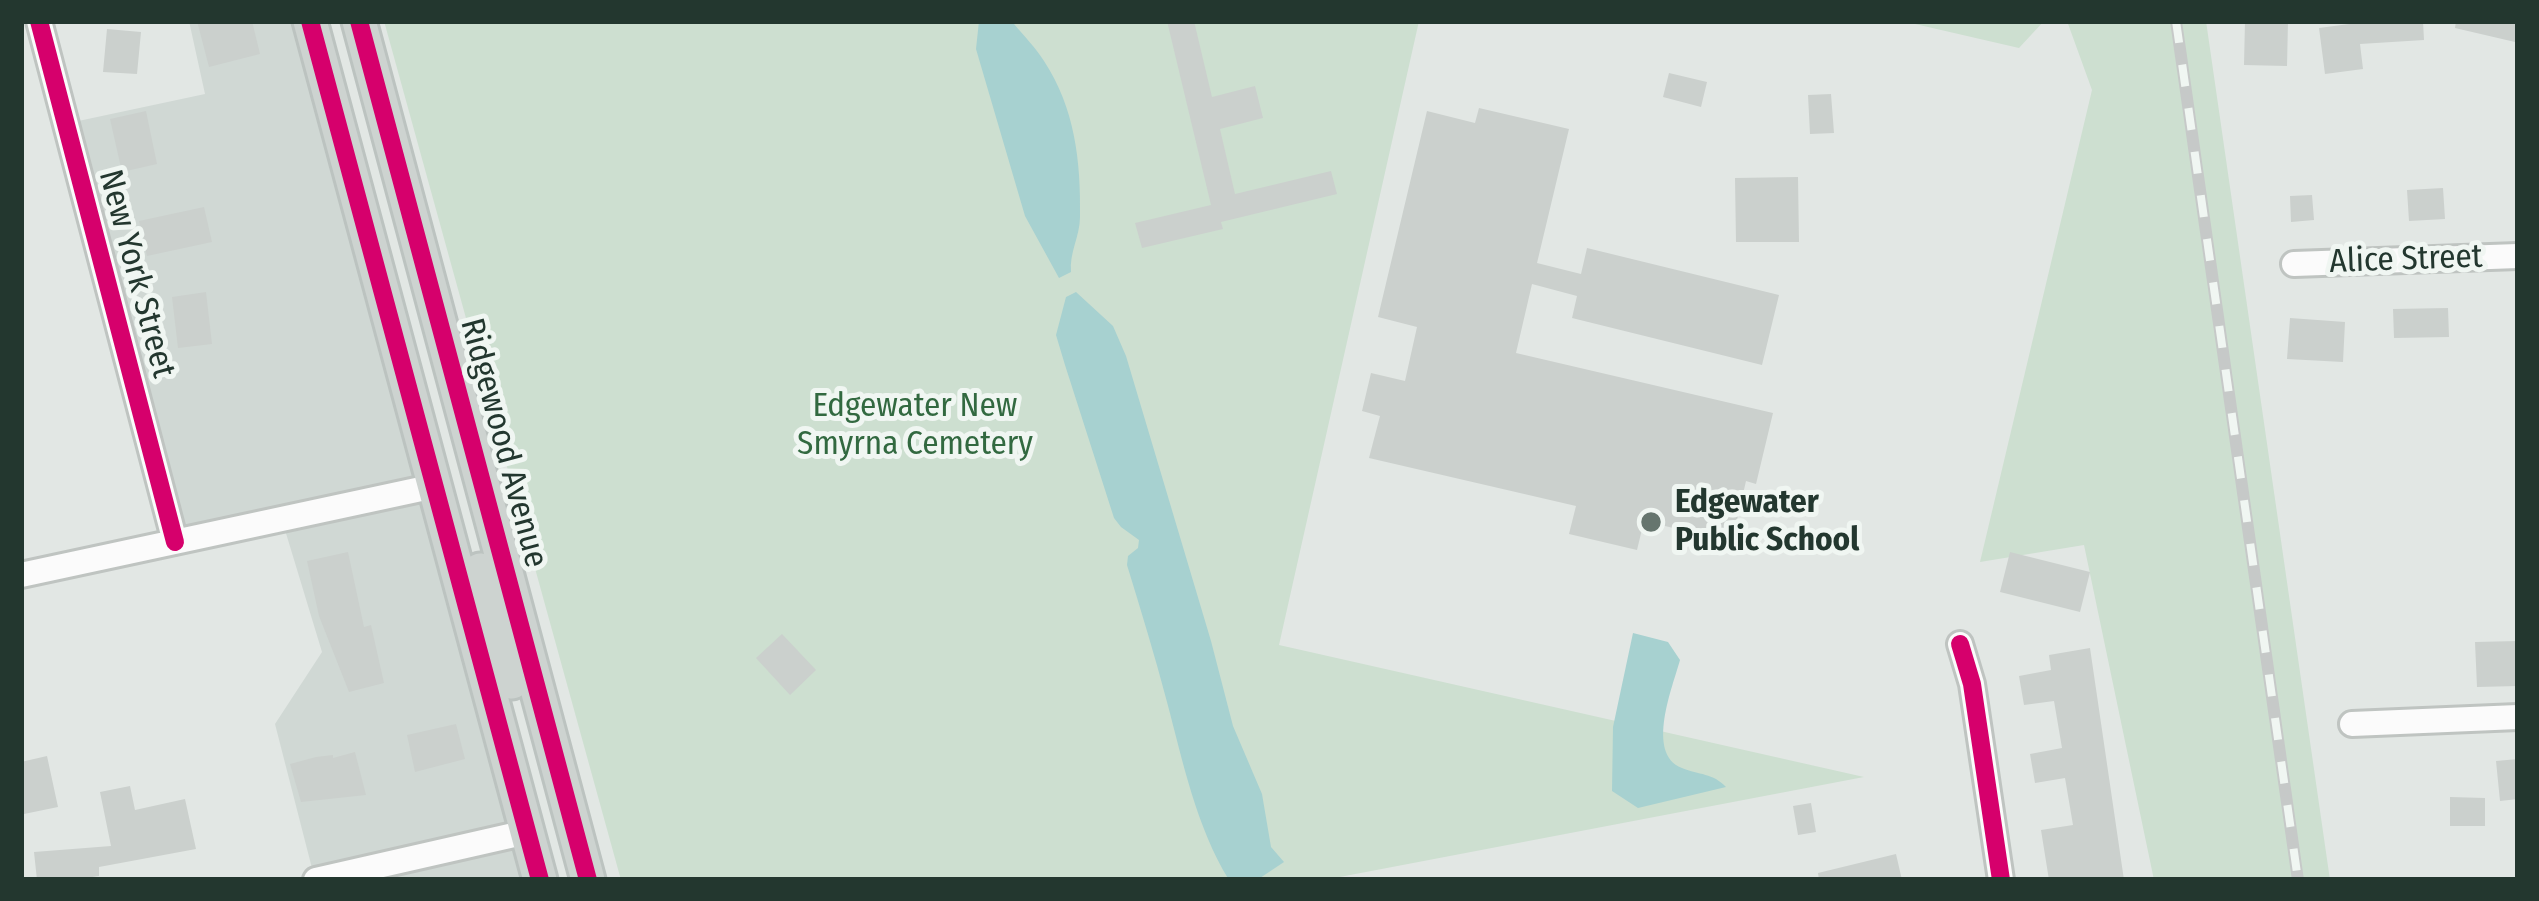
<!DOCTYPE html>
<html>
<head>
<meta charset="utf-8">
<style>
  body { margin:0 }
  #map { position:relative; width:2539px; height:901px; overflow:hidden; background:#e2e7e4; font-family:"Fira Sans Condensed",sans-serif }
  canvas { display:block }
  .frame { position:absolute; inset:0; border:24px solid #23372f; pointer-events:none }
</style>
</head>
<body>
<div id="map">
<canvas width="2539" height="901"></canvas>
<div class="frame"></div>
</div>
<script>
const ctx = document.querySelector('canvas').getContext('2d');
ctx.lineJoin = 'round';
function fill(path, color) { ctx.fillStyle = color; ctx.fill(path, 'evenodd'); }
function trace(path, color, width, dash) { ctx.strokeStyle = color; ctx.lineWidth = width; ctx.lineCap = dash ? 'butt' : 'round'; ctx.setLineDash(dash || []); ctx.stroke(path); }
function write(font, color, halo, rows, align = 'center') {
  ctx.font = font + ' "Fira Sans Condensed",sans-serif'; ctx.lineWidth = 10; ctx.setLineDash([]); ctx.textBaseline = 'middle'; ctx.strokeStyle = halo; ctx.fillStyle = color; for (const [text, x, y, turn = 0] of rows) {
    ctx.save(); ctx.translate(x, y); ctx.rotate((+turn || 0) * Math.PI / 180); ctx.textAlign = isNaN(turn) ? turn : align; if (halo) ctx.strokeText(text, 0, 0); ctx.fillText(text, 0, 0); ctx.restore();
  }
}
fill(new Path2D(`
  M189,21h109l230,859h-213l-40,-156 47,-72 -37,-122 -103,22 -113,-429 136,-29z`), '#d0d8d4');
fill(new Path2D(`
  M384,21h1035l-140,624 585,132 -540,103h-703z
  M1902,21h142l-25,27z
  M2067,21h139l124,859h-176l-70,-335 -104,17 112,-472z`), '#cddfd0');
fill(new Path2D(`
  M979,21h32l3,3c10,12 22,24 30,37 31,47 37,101 36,156 0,19 -11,36 -9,55l-12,6 -34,-62 -49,-167z
  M1076,292l37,34 13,30 85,285 22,85 29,68 9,53 13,15 -27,18h-28c-33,-54 -46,-118 -62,-178 -12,-46 -26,-91 -40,-137l1,-9 10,-8 1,-8 -18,-13 -7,-9 -49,-153 -9,-30 10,-38z
  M1633,633l35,9 12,18c-7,26 -35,94 2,108 17,7 31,5 44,19l-88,21 -26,-17 1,-64z`), '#a7d1d0');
fill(new Path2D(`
  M197,21h55l8,33 -51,13z
  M1167,21h27l18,76 43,-11 8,32 -43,11 15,65 96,-23 6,23 -116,28 2,7 -81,19 -7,-25 76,-18z
  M2245,21h43l-1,45 -43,-1z
  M2372,21h51l1,19 -64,4 3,25 -38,5 -6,-46z
  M2456,21h62v8l-3,13 -60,-14z
  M107,29l34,3 -4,42 -34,-2z
  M1669,73l38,9 -6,25 -38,-10z
  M1831,94l3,39 -24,1 -2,-39z
  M1479,108l90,21 -32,134 44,11 6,-26 192,47 -17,70 -190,-47 5,-22 -45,-12 -16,69 257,60 -17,71 -10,-3 -14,61 -88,-21 -7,29 -68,-16 7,-28 -207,-48 11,-42 -18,-5 9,-38 34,8 12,-54 -39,-10 49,-206 48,12z
  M146,111l11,53 -35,8 -12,-53z
  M1798,177l1,65h-63l-1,-64z
  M2443,188l2,31 -36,2 -2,-31z
  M2312,195l2,25 -23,2 -1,-26z
  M204,207l8,35 -65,14 -8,-35z
  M206,292l6,52 -34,4 -6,-51z
  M2448,308l1,29 -55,1 -1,-29z
  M2290,318l55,4 -2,40 -56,-3z
  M348,552l16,75 7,-2 13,58 -35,9 -30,-76 -12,-55z
  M2010,552l80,20 -10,40 -80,-20z
  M782,634l34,36 -26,25 -34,-37z
  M2518,641v45l-41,1 -2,-45z
  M2090,648l34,232h-75l-8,-50 32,-5 -8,-47 -30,5 -5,-29 32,-6 -8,-47 -30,4 -5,-29 32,-6 -2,-15z
  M456,724l9,35 -50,13 -8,-37z
  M355,752l11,43 -65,7 -11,-38 26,-7 17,-2v3z
  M47,756l11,51 -34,7 -3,-13v-39z
  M2518,759v40l-18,2 -4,-40z
  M130,786l5,24 50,-11 11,50 -97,18v9l-27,4h-35l-3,-28 77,-6 -11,-54z
  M2450,797l35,1v28h-35z
  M1811,803l5,29 -18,3 -5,-29z
  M1896,854l6,26h-83l-1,-7z`), '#cbd0cd');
const minor = new Path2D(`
  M39,21l136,521
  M2294,264l224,-8
  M21,575l414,-89
  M1960,644l12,40 29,196
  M2352,724l166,-7
  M316,880l211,-48`);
const major = new Path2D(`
  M310,21l230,859
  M359,21l229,859
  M480,570l32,112`);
trace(minor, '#bfc4c1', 30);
trace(major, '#bcc3c0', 39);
trace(minor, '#fbfbfb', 24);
trace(major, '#cdd3d0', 33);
const rail = new Path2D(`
  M2176,21l122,859`);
trace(rail, '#c6c9c8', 12);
trace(rail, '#f0f6f2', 8, [22]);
trace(new Path2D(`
  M39,21l136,521
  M310,21l230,859
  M359,21l229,859
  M1960,644l12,40 29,196`), '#d6006c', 18);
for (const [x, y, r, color] of [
  [1651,522,12,"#66756e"]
]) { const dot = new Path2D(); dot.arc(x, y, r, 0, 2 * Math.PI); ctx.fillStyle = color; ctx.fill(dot); trace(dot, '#f0f6f2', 4.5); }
write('33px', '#23372f', '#f0f6f2', [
  ["Alice Street",2406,260,-2],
  ["New York Street",136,274,75],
  ["Ridgewood Avenue",503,443,75]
]);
write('33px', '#326940', '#f0f6f2', [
  ["Edgewater New",915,407],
  ["Smyrna Cemetery",915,445]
]);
write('bold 33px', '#23372f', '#f0f6f2', [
  ["Edgewater",1675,503],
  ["Public School",1675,541]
], 'left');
</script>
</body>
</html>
